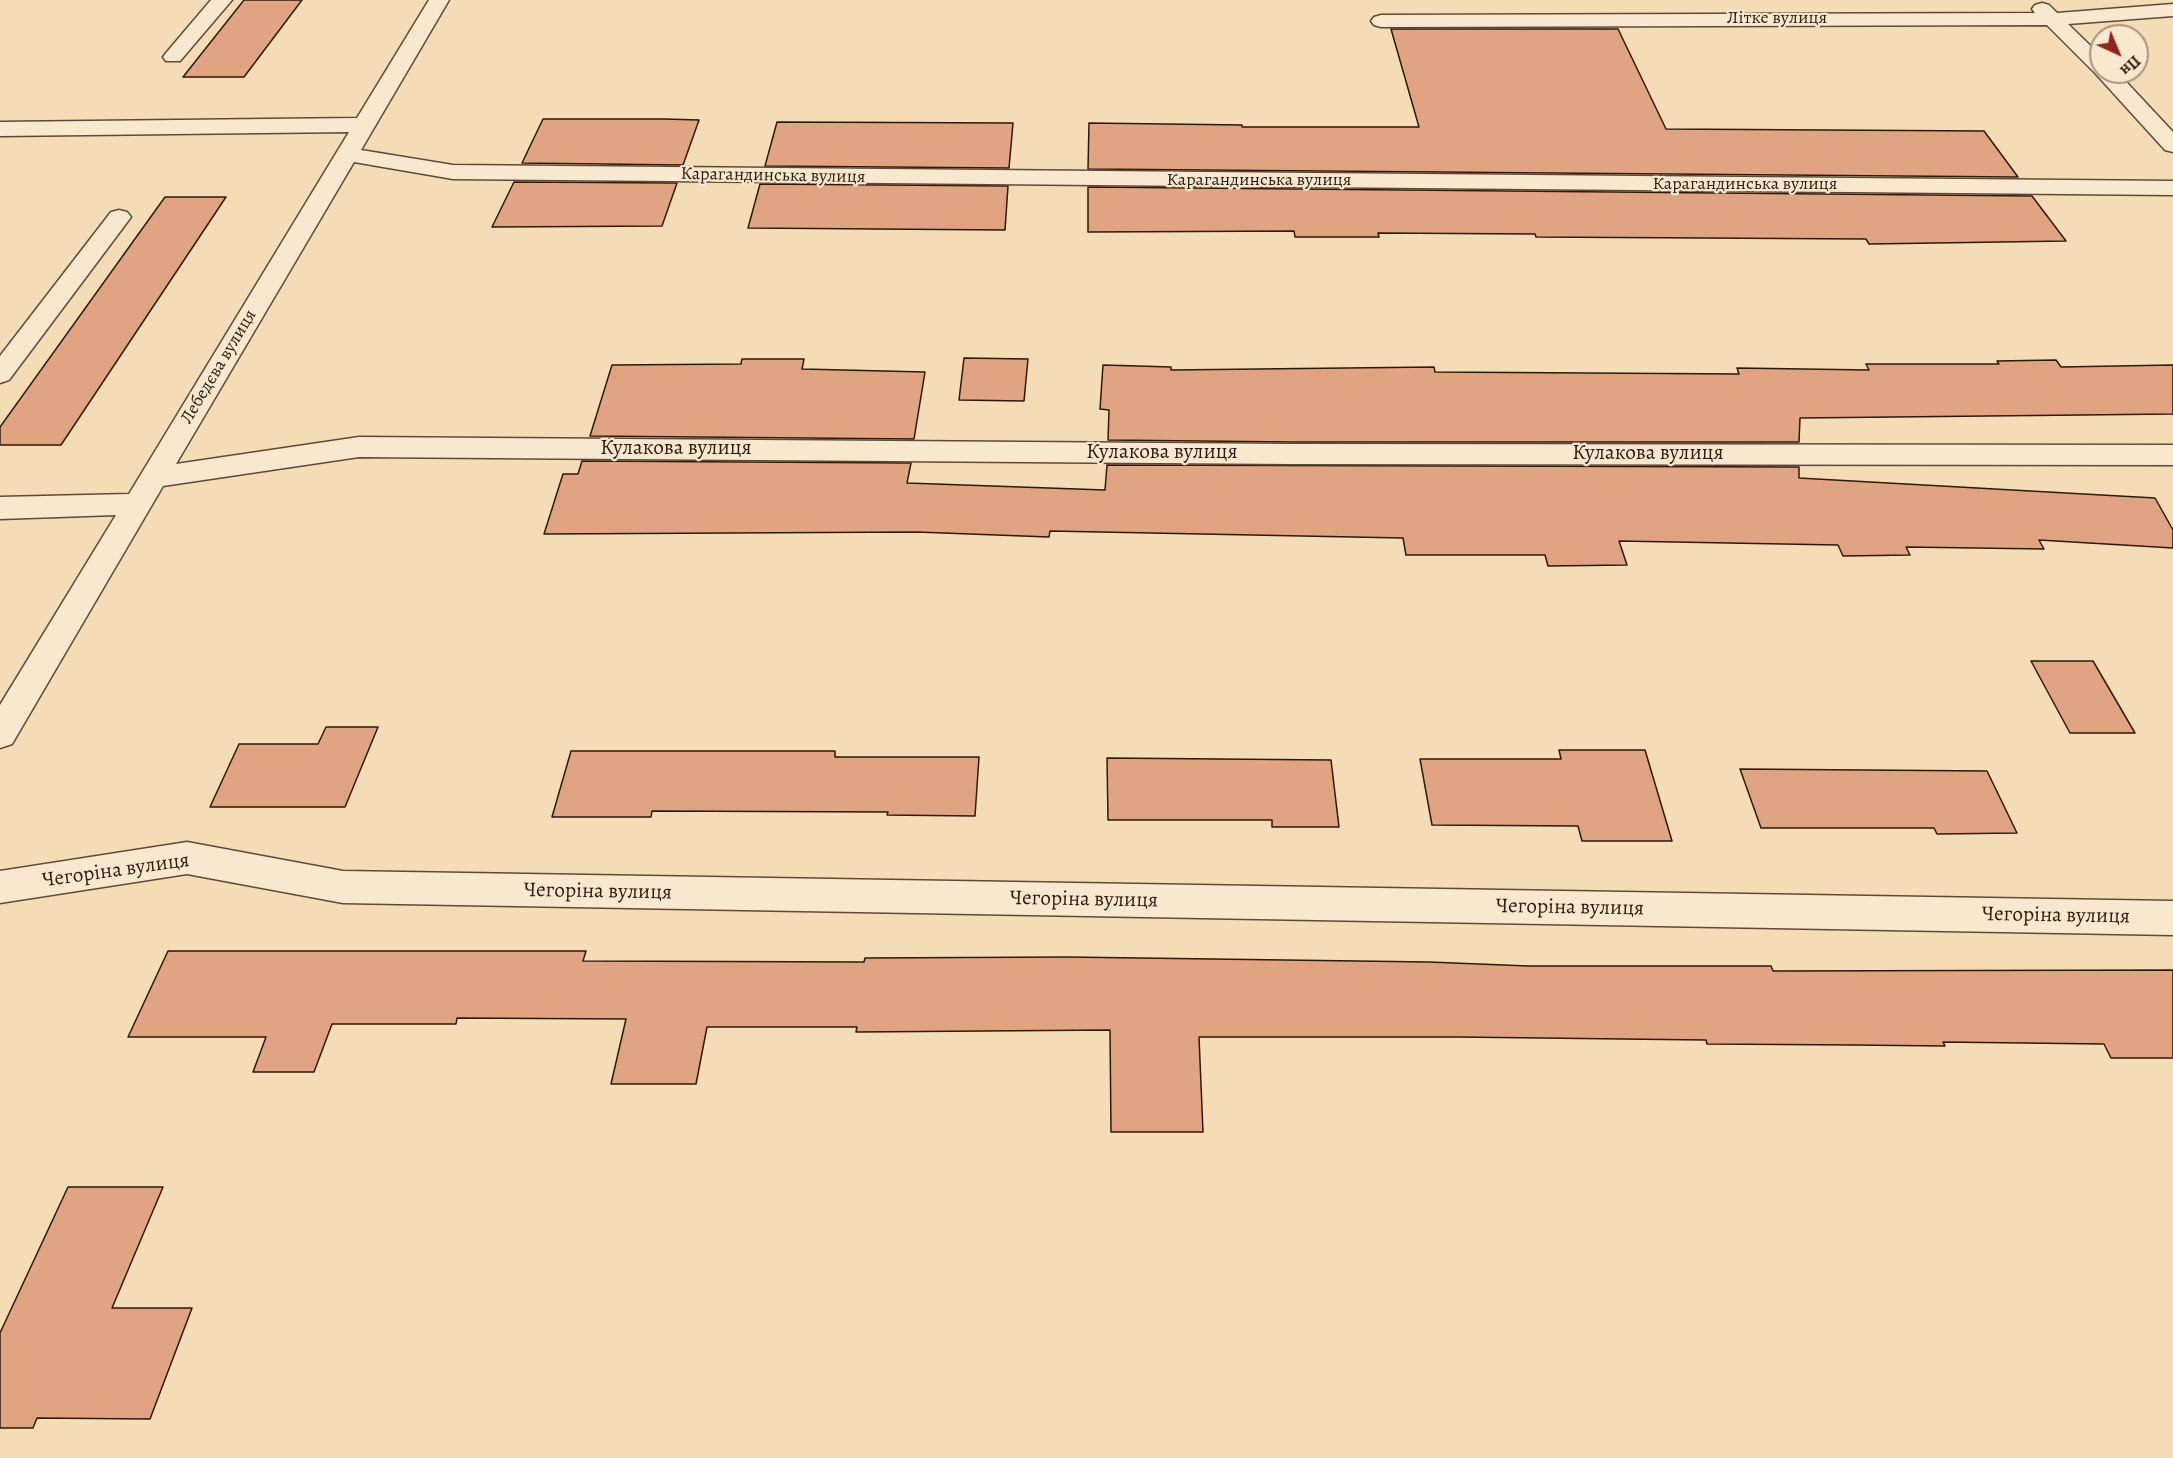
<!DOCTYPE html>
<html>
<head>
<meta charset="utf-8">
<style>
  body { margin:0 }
  #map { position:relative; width:2173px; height:1458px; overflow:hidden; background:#f4dcb6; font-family:Alegreya,serif }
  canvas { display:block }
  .north { position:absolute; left:2089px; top:24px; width:60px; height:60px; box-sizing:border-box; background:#f8e8d0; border:2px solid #a79582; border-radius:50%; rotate:136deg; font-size:16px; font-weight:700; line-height:24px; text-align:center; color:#2e190d }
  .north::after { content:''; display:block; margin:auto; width:21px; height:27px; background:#8f2418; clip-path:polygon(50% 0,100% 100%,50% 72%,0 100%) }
</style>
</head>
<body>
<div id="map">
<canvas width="2173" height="1458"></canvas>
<div class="north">Пн</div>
</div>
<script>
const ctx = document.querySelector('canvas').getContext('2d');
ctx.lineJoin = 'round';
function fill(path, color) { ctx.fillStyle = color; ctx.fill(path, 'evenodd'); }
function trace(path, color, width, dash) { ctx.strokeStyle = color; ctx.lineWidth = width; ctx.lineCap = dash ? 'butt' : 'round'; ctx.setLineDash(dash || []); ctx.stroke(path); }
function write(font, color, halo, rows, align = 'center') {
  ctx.font = font + ' Alegreya,serif'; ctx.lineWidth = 4.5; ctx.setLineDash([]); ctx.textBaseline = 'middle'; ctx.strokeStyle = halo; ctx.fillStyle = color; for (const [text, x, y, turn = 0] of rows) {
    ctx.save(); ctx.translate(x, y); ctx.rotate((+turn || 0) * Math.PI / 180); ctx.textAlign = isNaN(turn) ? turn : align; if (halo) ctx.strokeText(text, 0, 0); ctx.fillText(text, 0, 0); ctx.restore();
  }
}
const building = new Path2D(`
  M244,0h58l-58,77h-61z
  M1391,29h227l48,100 318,2 34,46 -930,-8 1,-46 153,2v2h177z
  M543,119h122l34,1 -16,45 -161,-2z
  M777,122l236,1 -4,45 -244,-2z
  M514,182l163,1 -15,43 -170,1z
  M760,184l248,2 -3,44 -257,-2z
  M1088,187l944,9 34,45 -197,3 -3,-5 -330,-2 -1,-3 -157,-1 1,4h-84l-1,-6 -206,1z
  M165,197h61l-165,248h-61v-18z
  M964,358l64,1 -4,42 -65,-1z
  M742,359h62l-2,10 123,3 -11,67 -324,-3 22,-71 129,-1z
  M2056,360l5,7 112,-2v49l-373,4 -1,24h-508l-183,-2 1,-30 -9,-1 3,-44 68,2v3l263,-3 1,5 304,2 -2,-6 132,2 -3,-6h133l-2,-3z
  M582,461l329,2 -4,20 198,7 2,-25 692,2v11l356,20 18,32v18l-134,-8 5,9 -138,-2 4,8 -67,1 -5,-11 -219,-4 8,24 -79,1 -3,-11h-139l-3,-17 -353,-7 -1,6 -132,-5 -373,2 19,-60h15z
  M2031,661h62l42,72h-65z
  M326,727h52l-33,80h-135l29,-63h79z
  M1559,750h86l27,91h-90l-4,-15 -146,-1 -12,-66h141z
  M571,751h264v6h144l-4,59 -88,-1 1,-3 -236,-1 -1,6h-99z
  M1107,758l224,2 8,67h-67v-7h-164z
  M1740,769l247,2 30,62 -80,1 -3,-6h-173z
  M168,951h418l-3,10 281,1 1,-4 202,-1 362,5 99,4h243l2,5 400,-1v88h-62l-7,-14 -161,-2 2,4 -91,-1 -147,-1 -1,-4 -248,-3h-259l4,95h-92l-1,-102 -254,2 1,-5h-150l-11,57h-85l15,-65 -169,-1 -1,6h-124l-18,48h-61l13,-35h-138z
  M68,1187h95l-51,121h80l-42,111 -113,-1 -4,10h-33v-95z`);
fill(building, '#e1a482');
trace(building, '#2e190d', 1.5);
const minor = new Path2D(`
  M211,0h21l-52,61h-14l-3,-4 3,-4z
  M429,0h20l-88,150 92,15 1720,16v14l-1720,-16 -99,-17 -178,302 183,-27 932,7 882,1v20l-882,-1 -932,-7 -196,29 -151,258 -12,4v-43l116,-190 -116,4v-22l129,-3 220,-362 -349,4v-14l357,-4z
  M2042,3l7,2 8,8 116,-9v12l-105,8 33,32v16h16l56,60v20l-8,-2 -70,-77 -48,-48 -666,2 -7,-2 -3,-4 3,-4 7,-2 654,-2 -3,-4 3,-4z
  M119,210l8,2 4,5 -122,163 -9,3v-27l111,-144z
  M187,842l156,29 1830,30v34l-1830,-32 -156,-29 -187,29v-32z`);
trace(minor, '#604a37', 3);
fill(minor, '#f8e8d0');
write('18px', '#2e190d', '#f8e8d0', [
  ["Літке вулиця",1777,19],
  ["Карагандинська вулиця",773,176,1],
  ["Карагандинська вулиця",1259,181],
  ["Карагандинська вулиця",1745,185],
  ["Лебедєва вулиця",219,367,-59]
]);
write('21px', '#2e190d', '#f8e8d0', [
  ["Кулакова вулиця",676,449],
  ["Кулакова вулиця",1162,453],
  ["Кулакова вулиця",1648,454],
  ["Чегоріна вулиця",116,871,-8],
  ["Чегоріна вулиця",598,892,1],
  ["Чегоріна вулиця",1084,900,1],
  ["Чегоріна вулиця",1570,908,1],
  ["Чегоріна вулиця",2056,916,1]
]);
</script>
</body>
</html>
